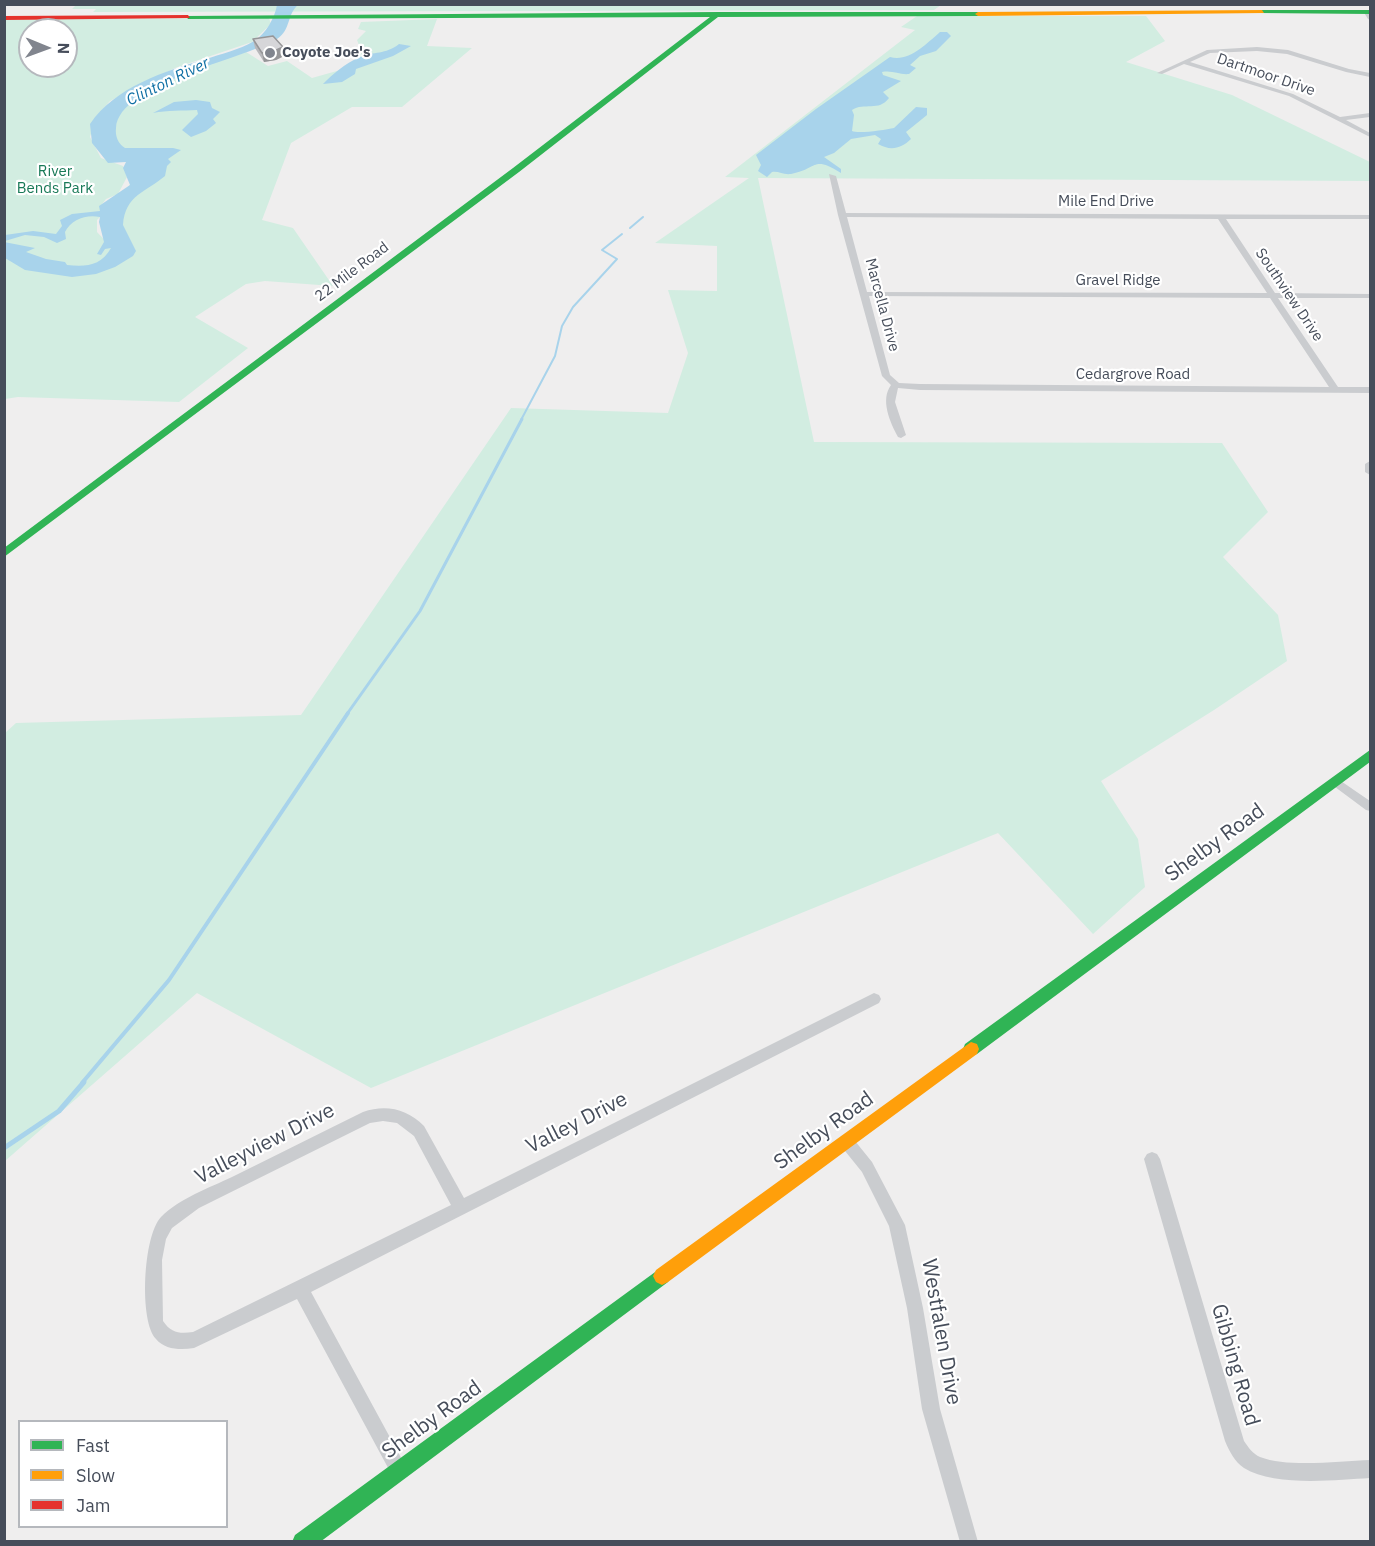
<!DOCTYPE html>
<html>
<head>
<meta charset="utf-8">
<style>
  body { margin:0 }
  #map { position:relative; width:1375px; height:1546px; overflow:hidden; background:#efeeee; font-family:"IBM Plex Sans",sans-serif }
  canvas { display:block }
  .frame { position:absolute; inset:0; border:6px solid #464d5a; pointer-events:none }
  .legend { position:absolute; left:18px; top:1420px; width:210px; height:108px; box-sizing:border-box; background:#fff; border:2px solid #b5b8bd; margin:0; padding:8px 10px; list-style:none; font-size:18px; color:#464d5a }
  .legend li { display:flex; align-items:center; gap:12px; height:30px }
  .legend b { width:30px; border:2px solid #b5b8bd }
  .north { position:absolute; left:18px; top:18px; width:60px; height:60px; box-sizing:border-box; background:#fff; border:2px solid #b5b8bd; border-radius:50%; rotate:91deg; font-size:16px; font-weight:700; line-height:24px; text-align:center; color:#464d5a }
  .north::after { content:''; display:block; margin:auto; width:21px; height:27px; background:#81858e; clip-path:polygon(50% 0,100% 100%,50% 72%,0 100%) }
</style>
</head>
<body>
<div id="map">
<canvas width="1375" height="1546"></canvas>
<div class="frame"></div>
<ul class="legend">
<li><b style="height:8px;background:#30b455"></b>Fast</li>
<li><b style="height:8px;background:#ff9f0a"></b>Slow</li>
<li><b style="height:8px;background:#e5322d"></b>Jam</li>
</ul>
<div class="north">N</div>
</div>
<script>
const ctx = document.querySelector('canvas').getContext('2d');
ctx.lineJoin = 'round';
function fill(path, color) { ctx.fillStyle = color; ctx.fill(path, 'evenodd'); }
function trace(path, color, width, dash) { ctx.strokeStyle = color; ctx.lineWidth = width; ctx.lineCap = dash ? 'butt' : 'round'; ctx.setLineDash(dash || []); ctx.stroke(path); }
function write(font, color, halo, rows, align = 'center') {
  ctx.font = font + ' "IBM Plex Sans",sans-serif'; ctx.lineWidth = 4.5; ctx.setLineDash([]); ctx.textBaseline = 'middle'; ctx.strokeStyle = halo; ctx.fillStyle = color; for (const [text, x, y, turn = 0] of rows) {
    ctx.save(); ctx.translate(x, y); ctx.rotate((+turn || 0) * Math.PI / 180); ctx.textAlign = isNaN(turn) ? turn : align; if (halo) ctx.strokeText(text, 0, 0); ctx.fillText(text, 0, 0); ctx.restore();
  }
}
fill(new Path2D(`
  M77,4l864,1 -7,5 -841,2 3,-3h-24z
  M917,16h229l19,25 -39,21 106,33 138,67v19l-612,-3 56,264 408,1 46,69 -45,45 55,58 9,46 -73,49 -113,71 37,58 7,48 -52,47 -95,-101 -627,255 -174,-95 -192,168v-428l11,-10 285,-8 210,-307 157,5 20,-60 -20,-63 49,1v-45l-62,-3 94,-65 -24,-1 190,-147 -14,-3z
  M269,18l2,6 -19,18 -77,26 -65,33 -14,16 -6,20 11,21 22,8 4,11 -9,17 -12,5 -6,8 6,4 33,-36 -35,-39 10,-30 53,-29 76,-27 25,16 19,-5 25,17 39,-11 10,-17 -4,-10 9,-9 -8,-2 3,-7 76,-3 -10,27 45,2 -70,59h-50l-61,36 -29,77 31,8 40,58 -68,-5 -19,3 -51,33 53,31 -69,54 -161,-5 -13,2 -1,-380zM30,30h36v36h-36zM105,212l11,40 -19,-20v-12z`), '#d2ede1');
fill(new Path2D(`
  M277,5h21c-11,9 -7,25 -21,34 -35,21 -158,44 -161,89 -1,8 2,16 9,20h48l8,2 -13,9 3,3 -4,4 -2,10c-19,16 -40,19 -42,49l13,26 -3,5 -18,11 -19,7 -24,3 -47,-7 -20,-12 -1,-16 31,6 -9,4 20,7 19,3 2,3c19,2 34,1 44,-17l-6,1 -4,6 -4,-1 7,-12 -5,-20 1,-5c-13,-3 -29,2 -35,15l1,7 -9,4 -13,-6 -19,-2 -20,6v-6l28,-4 23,3 6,-8 -2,-6 12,-6 28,-3 -1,-5 31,-21 -7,-17 3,-6 -18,1 -16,-20 -2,-19c25,-37 75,-53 116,-65 15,-5 33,-9 48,-18 12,-7 21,-24 23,-36z
  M940,32h7l4,4 -15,15 -16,5 -10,9 6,3 -7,6c-10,1 -16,-4 -27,-2l1,3 18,6 -18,11 6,6c-10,14 -25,4 -37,12l2,5 -2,16c6,3 33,-1 42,-3l22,-21 11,1v7l-21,17 5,7c-10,10 -21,12 -33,5l3,-5 -6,-4 -24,4 -17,14 -10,4 17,12v4c-29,-18 -23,-4 -50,1 -8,1 -12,-3 -19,-2l-5,5 -9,-6 3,-6 -5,-10 60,-46 74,-52c19,5 35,-12 50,-25z
  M399,44l12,2 -18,10 -37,13 -1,5 -13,8 -19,2c10,-10 21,-20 37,-27 14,-6 25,-2 39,-13z
  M196,100l14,2 2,6 8,4 -7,7 3,4 -10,8 -15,6 -9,-7 16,-16 -1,-4c-15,1 -29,0 -44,3l21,-11z`), '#a8d3eb');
trace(new Path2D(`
  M630,228l13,-11
  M521,420l34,-64 7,-30 11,-19 44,-48 -15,-9 20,-16`), '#a8d3eb', 2);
trace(new Path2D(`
  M347,714l73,-103 102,-192`), '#a8d3eb', 3);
trace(new Path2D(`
  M82,1083l87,-103 179,-267`), '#a8d3eb', 4);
trace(new Path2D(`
  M4,1148l55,-37 25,-29`), '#a8d3eb', 5);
fill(new Path2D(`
  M1363,11h4l3,4v5l-2,-1z
  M1257,47l31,3 61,19 21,4v4l-24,-5 -59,-18 -30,-3 -47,2 -20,9 103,32 47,23 30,-4v4l-24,3 24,13v4l-81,-41 -105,-32 -22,10 -5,-1 50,-23z
  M829,174l7,2 10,37 524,2v4h-144l49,74 95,1v4h-92l60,89h32v6l-450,-3 -22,-2 -3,14 11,33 -5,3 -3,-1c-8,-15 -18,-37 -7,-52l-9,-9 -44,-161zM847,217l371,2 49,74 -400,-1zM869,296l401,2 59,89 -409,-3 -21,-1 -9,-8z
  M1370,461v14l-5,-3v-8z
  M1335,777l35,24v10l-4,-1 -35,-26 -2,-3z
  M874,993l5,2 2,4 -2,4 -568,289 94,173 3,6 -3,6 -6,3 -6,-3 -96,-178 -103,49c-13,2 -29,2 -38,-9 -17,-18 -13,-103 5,-122 19,-19 48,-29 71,-40 44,-22 87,-43 131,-65 23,-8 44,-3 61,14l40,72zM383,1121l14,2 17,13 37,69 -258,127c-13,2 -22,1 -30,-11l-1,-61 4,-21 6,-11 27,-20 171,-85z
  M846,1134l5,2 21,26 33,63 18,83 17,101 38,133h-18l-38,-133 -15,-101 -18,-82 -27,-54 -21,-26 -2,-5 2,-5z
  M1152,1152l5,2 3,5 84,282c4,6 9,13 16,16 28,11 80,4 110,3v18c-34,2 -96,9 -126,-10 -9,-6 -15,-17 -19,-27l-81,-282 3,-5z`), '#cacccf');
fill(new Path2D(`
  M1262,10h108v4l-110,-1z
  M718,12h260l3,2 -3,2 -260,1 -199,155 -515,385v-9l509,-380 197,-151 -522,2 -2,-3z
  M1370,750v12l-393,292 -6,2 -6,-2 -2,-5 2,-5z
  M662,1267l6,3 3,6 -3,6 -348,260h-28l3,-7z`), '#30b455');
fill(new Path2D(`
  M1262,10l2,3 -286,3 -3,-2 3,-2z
  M971,1042l6,2 2,5 -2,5 -309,228 -6,3 -6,-3 -3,-6 3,-6z`), '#ff9f0a');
fill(new Path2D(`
  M188,15l2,3 -186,2v-4z`), '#e5322d');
fill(new Path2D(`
  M253,39l31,17 -8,4 -12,2 -9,-14z`), '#b8b8bb');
fill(new Path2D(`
  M283,47l1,9 -8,4 -12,2 -2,-9z`), '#969698');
const building = new Path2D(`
  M273,36l10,11 -9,4 -12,2 -9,-14z`);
fill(building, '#d6d6d9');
trace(building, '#969698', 1.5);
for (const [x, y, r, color] of [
  [270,53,6,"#81858e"]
]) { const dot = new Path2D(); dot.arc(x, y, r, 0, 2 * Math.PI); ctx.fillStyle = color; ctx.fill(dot); trace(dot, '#fff', 2); }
write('bold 15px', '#464d5a', '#fff', [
  ["Coyote Joe's",282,53]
], 'left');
write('15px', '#464d5a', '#fff', [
  ["Dartmoor Drive",1266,75,19],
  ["Mile End Drive",1106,202],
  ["22 Mile Road",352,272,-37],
  ["Gravel Ridge",1118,281],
  ["Southview Drive",1289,295,56],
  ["Marcella Drive",882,305,75],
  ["Cedargrove Road",1133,375]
]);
write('15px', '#187957', '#fff', [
  ["River",55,172],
  ["Bends Park",55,189]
]);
write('italic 16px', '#0f6fa4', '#fff', [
  ["Clinton River",168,82,-26]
]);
write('21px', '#464d5a', '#fff', [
  ["Shelby Road",1215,843,-36],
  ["Valley Drive",577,1123,-27],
  ["Shelby Road",824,1131,-36],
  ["Valleyview Drive",265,1144,-27],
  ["Westfalen Drive",941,1332,80],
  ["Gibbing Road",1235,1365,74],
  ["Shelby Road",432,1420,-36]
]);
</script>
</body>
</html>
